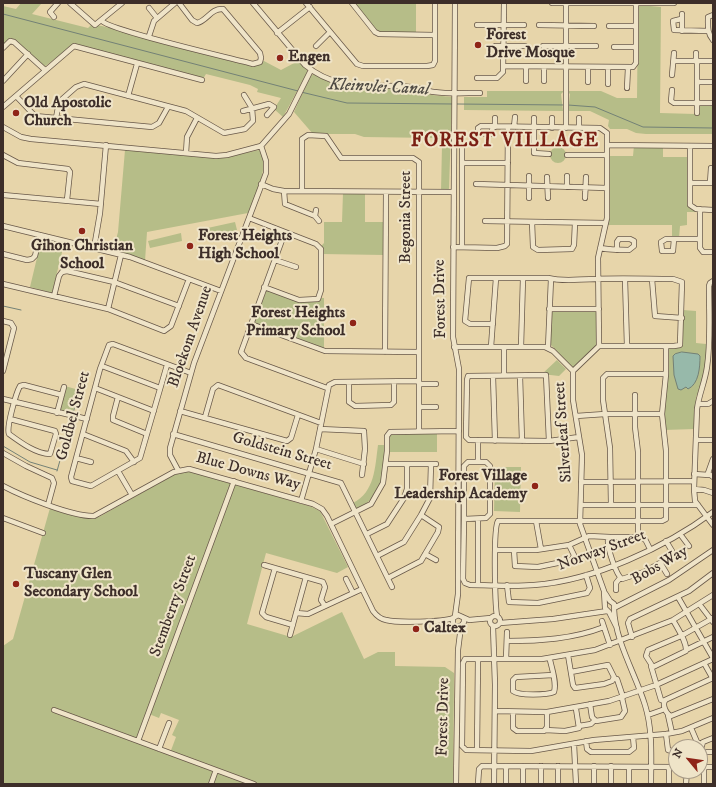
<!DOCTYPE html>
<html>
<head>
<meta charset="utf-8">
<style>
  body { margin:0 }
  #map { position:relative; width:716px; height:787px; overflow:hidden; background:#e7d5aa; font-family:"IM FELL DW Pica",serif }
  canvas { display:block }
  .frame { position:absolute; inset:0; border:4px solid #3d2e29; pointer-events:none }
  .north { position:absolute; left:668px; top:739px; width:40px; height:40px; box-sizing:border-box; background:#efe4c8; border:1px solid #a89b88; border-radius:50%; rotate:299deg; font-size:11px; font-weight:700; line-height:16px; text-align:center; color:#3d2e29 }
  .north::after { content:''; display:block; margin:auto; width:14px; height:18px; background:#8f2418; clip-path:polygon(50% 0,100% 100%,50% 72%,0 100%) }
</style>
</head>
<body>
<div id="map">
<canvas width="716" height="787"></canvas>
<div class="frame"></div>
<div class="north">N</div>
</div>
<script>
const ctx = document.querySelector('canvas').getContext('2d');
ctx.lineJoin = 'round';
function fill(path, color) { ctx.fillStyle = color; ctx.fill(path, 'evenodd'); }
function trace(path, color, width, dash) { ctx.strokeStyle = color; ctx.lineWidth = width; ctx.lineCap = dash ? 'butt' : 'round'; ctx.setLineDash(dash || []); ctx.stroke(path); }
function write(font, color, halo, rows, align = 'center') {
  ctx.font = font + ' "IM FELL DW Pica",serif'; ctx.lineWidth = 4; ctx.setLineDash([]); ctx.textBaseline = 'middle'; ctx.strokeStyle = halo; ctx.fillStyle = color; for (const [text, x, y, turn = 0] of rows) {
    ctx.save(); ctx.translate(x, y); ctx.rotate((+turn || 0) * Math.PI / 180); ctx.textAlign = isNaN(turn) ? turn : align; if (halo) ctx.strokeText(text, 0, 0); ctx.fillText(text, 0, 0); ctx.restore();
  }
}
fill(new Path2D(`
  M21,3h21l-10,11 56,14 3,-3 11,1 150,39 12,-4 17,9 17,-9 9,9v3l-24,44 -9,-8 7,-11 -24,-6 1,-3 -8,-4 -44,-11 -3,5 -131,-33 -28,21 -29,-26 -12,6v-41l13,3z
  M353,3h63v31l-38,-2z
  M640,5l21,2 -1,106 35,1 3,-2 1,-7 14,-1v30h-67l-10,-1 -9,-4h-17l-2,-3 1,-6 -19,-9h-22l2,-17 -3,-3h34l16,7h20l1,-90z
  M314,74l33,13 63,1 22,7 20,2 -3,92 -8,2 1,-46 -7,-7 -71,-1 -9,-3h-42l-19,-22 16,-36z
  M487,91h77l-3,3 2,17 -99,-1v-13h23z
  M634,145l29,1v11h25l1,47 7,8h-9v13l-7,1 -1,12h-7v-13h-65l2,-69h24z
  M550 155a8 8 0 1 1 16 0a8 8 0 1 1-16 0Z
  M125,150l97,8 37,-8c13,13 -5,48 -11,63l-101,19 -2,29 -32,-10 5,-19z
  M343,193h22v29h19v33l-62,-1 -1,-8 3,-3v-21h18z
  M235,222l2,8 -32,7 -2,-8z
  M181,233l1,8 -32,7 -2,-7z
  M44,238l20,6 -12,49 -22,-6 11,-46z
  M267,290l26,9 31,-1v51l-68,-25 -2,-4z
  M550,310h47l1,35 -25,23 -23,-24z
  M683,310l13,1v32l10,1v18l-5,25 -5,10 -1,32 -31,1 3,-80 15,-6z
  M557,360l9,9 -7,7 -17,-2z
  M65,386l14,4 -7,24 -12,-3z
  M437,432v20h-48l1,-18z
  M378,445h8c-3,28 -1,50 -29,64l-4,-6c22,-11 22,-36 25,-58z
  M495,467h26l-1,45 -26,-1z
  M185,471l8,1 119,35 8,4 28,56 -11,6 -71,-20 -19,71 44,13 51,-25 22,47 14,-7h17v14l50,1 9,6 -1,111h-450v-138l10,-7 37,-131 37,10 12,-1 78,-44zM161,713l18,7 -7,15 4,2 -6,16 -31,-12 10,-27 10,4z`), '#b6bd88');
const water = new Path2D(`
  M682,352l16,2 2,2c0,11 -1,28 -12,33l-2,-2 -5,3 -3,-1 -4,-14 -1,-19 2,-2z`);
fill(water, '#97b9aa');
trace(water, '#738176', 1);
trace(new Path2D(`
  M3,14l295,77
  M301,92l46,11 106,1
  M456,104l109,1
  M568,105l27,2 48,20 70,1
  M3,306l18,4
  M73,413l7,-23
  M3,446l27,16 27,8
  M57,471l15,-53`), '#738176', 1);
const minor = new Path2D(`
  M70,3l25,22 27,-22
  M253,3l52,62c34,28 66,18 106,22 8,0 15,4 23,5 15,2 31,1 46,1
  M306,3l51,61 6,2h64l6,-1 2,-4v-58
  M352,3l23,29 4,2 56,1
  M455,3l-2,334 6,32 -1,225 -3,22
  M552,3h122
  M149,8l8,10
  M682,14v17
  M713,15l-5,2c0,9 -1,16 5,23
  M54,17l-4,-5 8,-9
  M681,19l-8,2 1,9 34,1
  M102,21c10,10 129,37 151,43l7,-2 1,-4 -1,-5 -37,-44c-12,-1 -16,12 -26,14l-5,-3 -13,-17
  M477,25h47
  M539,25l55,1
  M609,26h27
  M277,33l33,-26
  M149,36l5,-15 21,-18
  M316,46l14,-14
  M495,46h30
  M543,46h53
  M614,47h22
  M3,48l7,-7 4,1 31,28
  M696,60v-7
  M674,61h23
  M504,66l129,1 3,-4v-60
  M588,67v15
  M672,75l2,-22
  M477,78h20l6,-6 1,-69
  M3,81l25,-27
  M526,81v-14
  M544,81v-14
  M697,82h16
  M608,84v-17
  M627,88l1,-20
  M672,90l-1,11 3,2h39
  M16,96l19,20 117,11 7,-4 9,-16
  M128,96l9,-32
  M3,107l71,-61 128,34
  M243,111l26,-7 5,3 -7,8
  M697,113v-52h16
  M56,118l3,-16 17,-15 8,-3 102,27 38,22 21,-4 8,-8 -1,-13 -8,-13
  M534,118v35l15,1
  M579,118v10
  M3,127l18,10 10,2 185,17 11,-1 34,-9 28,-32 22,-44
  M493,127l-2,7 -13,-1v-5l3,-2 119,2 7,5v85l-9,40 1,88
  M495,127v-9
  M514,127l1,-10
  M552,128v-10
  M566,128v-125
  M462,142v105
  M607,145l106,1
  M690,146v59l6,4 17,1
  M186,153l1,-16 10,-19
  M3,155l15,8 50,6 2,3 -3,28
  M567,155h40
  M462,163h46
  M547,177l1,21
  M690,183h23
  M710,183l1,-15
  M261,184l12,5 11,2 169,1
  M476,184l131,4
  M567,187v-11
  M284,191l1,13 30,12 4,5
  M302,191v-52l6,-4 18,1 15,22h72l6,4v268
  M3,195l98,9
  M529,198v-22
  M585,198l1,-21
  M700,209v39l3,4h10
  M315,216l1,-6
  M249,218l67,26 5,5v41l-3,9 -19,1 -35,-13
  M485,221l121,2
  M532,222l1,25 5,3 34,-1 2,-4 1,-22
  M3,226l127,31 91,34
  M285,232l-44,120 5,6 81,30
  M674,239l-1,12h-11l-1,-9 5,-3h34
  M453,247l44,1 8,-2 2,-2 1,-117
  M94,248l6,-35 6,-68
  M600,248c10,2 19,2 29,2l5,-4v-5l-4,-2h-11l-2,3v8
  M3,254l24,6 5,-1 3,-3 5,-21
  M275,260l21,7
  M625,279l2,67
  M652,279l3,37 27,2
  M713,281l-3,2 -1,3c0,27 2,55 -2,81 -2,15 -8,27 -10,42l-3,80 1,12 18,24
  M3,284l105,25 56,22 7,-5 18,-47
  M54,296l5,-20 3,-4 5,-1 47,11 65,24
  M108,309l13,-54
  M549,309h50
  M3,321l8,2 3,5 -11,43
  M251,324l74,27 94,1
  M493,324h-23l-5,-3 4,-43h79c16,4 31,1 48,1 26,-1 52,0 77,0l9,3 -2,63 -6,1h-75l-26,25
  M454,347h91l8,4 20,20v29l9,55 -2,69 24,67 1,17 4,4 8,16
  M491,347l5,-69
  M521,347l2,-69
  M548,348l3,-69
  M385,352l1,-160
  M167,365l-27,93 -49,28 -19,-5 -1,-4 29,-108 9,-24 4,-1 78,29
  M102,366l58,22
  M504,375v-28
  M493,376l2,65
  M520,376l2,65
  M349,382v20l6,4 36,-1 3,-3v-20
  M419,384h17
  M95,388l59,23
  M635,395v32l3,25v85l7,2 5,10
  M118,397l-5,19v4l34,14
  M3,399l84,20
  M698,404h10l5,-3
  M419,407h17
  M180,411l107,30 4,-3 7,-23
  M57,413l7,-26
  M576,416l29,-2h57
  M205,417l8,-28 5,-4 103,38
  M10,419l45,12 1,3 -6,20c-14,0 -30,-12 -41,-20 -3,-6 7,-41 11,-48l4,-1 38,10
  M320,429l44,2 1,18 -3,26
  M83,434l43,17 8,11
  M173,434l168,49 51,104
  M697,440h16
  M549,441l-3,-66 -78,1 -1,4 -1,57 3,3 80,1 30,-4
  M316,449l48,15
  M3,453l23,13 26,12 2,5 -6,22
  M76,458l15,4
  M713,459l-5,14 5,4
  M468,462h18l4,4v48l-4,4 -22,1v-53z
  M478,462v-22
  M386,464h50
  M178,470l-8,-15v-7l24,-85 72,-190v-12l-5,-15
  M118,471l14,24
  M694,474l15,1
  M581,482l113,-1
  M3,486c19,10 70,31 91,30l80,-44 15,-3 124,35 9,5 5,7 46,95c3,4 7,8 13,9 11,3 57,2 67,-2
  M694,489l10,1 9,3
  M301,501l15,-52 13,-64 6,-3 84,-1
  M581,505h117
  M611,505l-1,-57 -7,-48v-22l4,-4h59v-28
  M3,518l40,15
  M464,519l-1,60 2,4 5,2c21,0 43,2 64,0 59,-4 132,-38 179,-73
  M536,521l5,28
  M331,524l40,-20 12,-21 4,-32v-15l3,-4 69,-1
  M367,534l20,-10 17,-26 3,-9v-25
  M680,534l9,12
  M638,537h-27l-3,3c-1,7 8,35 14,39l22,-7 28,-16v-5l-6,-10
  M495,550h41l33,-5 20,-9 21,1
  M514,550l1,16 23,1 34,-7 2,-5 -5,-10
  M425,554l11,6
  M377,556l27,-14 17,-27 9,-17 1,-34
  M661,564l6,10
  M264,565l59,17 2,5 -4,13 4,6
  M275,568l-13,45 4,4 27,8
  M388,578l33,-17 17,-29 1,-5 -18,-12
  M346,579l7,14
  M478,585v-66
  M507,585l2,17 29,1 49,-10 3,-5 -4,-13
  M616,590v-7l4,-5
  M605,593l5,8 4,3v5
  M713,595l-40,25 -78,30 -53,9h-77l-2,4 -1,83 4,4 65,1 63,-11 72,-6 16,-3 31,-13
  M678,597l35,61
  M700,605l13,17
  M614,608l55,-28 44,-30
  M614,609c1,32 22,66 31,96 8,26 6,52 6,79
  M296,613l12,1 54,-25
  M490 621a5 5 0 1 1 10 0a5 5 0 1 1-10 0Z
  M497,616c-2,-12 -4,-88 1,-95h164l4,-2v-68l-4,-37 4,-40
  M464,618v4l-3,4h-6l-2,-2v-6l5,-3 11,5 22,-2
  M673,620c5,9 14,22 13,31l-33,16 -7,-11 2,-6 33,-14 32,-18
  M602,621l8,24
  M500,623l53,-4 54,-8
  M493,626l2,59 -1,99
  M290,635l16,-58
  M632,637l-4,-14 2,-4 59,-28 24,-18
  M507,641c33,0 66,-2 97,-14
  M686,650l27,-13
  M568,655l5,30 2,3 29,-4 8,-3 2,-4 -6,-12 -37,7
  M550,658v2c2,9 7,23 4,32 -7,3 -35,4 -41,-1v-11l3,-3 37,-2
  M506,659l1,-27
  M704,663l9,16
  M651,666l10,34 4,1
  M713,678l-48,22c-3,5 1,14 6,16l42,-17
  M614,679h3l6,18
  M590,704l2,13 4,4 25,-4 4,-6 -3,-13
  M54,710l200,74
  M495,711l52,1 62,-11 47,-16 57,-26
  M513,712v16l4,3h27l3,-4v-15
  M648,715l17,-6
  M668,715l4,18
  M579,726l12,-2 4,-4
  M691,728l6,14 4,2
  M545,730l20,1 14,-3 -3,-19
  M666,734l2,16 8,2
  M138,741l96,-260
  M586,741l1,8 4,3h38l5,-4 -1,-11
  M574,744l2,40
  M159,749l10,-26
  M477,750l1,-91
  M700,752l3,-10 10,-4
  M700,752h13
  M611,766v18
  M700,767h13
  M211,784l5,-14
  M456,784l2,-134 3,-24
  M478,784l1,-15 3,-3 194,1
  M506,784v-18
  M523,784v-18
  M541,784v-18
  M558,784v-18
  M594,784v-18
  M629,784v-17
  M669,784v-17
  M686,784l1,-13
  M704,784v-17`);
trace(minor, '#685849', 6);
trace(minor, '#efe4c8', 4.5);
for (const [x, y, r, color] of [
  [478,45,4,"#8f2418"],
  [280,58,4,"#8f2418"],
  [16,113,4,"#8f2418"],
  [82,231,4,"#8f2418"],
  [190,246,4,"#8f2418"],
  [353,323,4,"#8f2418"],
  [535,486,4,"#8f2418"],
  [16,584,4,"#8f2418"],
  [416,629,4,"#8f2418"]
]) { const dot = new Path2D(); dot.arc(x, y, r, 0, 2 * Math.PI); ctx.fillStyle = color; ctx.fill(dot); trace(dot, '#efe4c8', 1.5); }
write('bold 16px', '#3d2e29', '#efe4c8', [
  ["Forest",486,36],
  ["Drive Mosque",486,54],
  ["Engen",288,58],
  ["Old Apostolic",24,104],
  ["Church",24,122],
  ["Forest Heights",198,237],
  ["High School",198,255],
  ["Gihon Christian",82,247,"center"],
  ["School",82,265,"center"],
  ["Forest Heights",345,314,"right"],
  ["Primary School",345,332,"right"],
  ["Forest Village",527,477,"right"],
  ["Leadership Academy",527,495,"right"],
  ["Tuscany Glen",24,575],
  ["Secondary School",24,593],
  ["Caltex",424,629]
], 'left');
write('16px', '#3d2e29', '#efe4c8', [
  ["Begonia Street",407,217,-90],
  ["Forest Drive",441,299,-91],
  ["Bloekom Avenue",191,337,-71],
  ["Goldbel Street",74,416,-75],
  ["Silverleaf Street",564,432,-94],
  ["Goldstein Street",282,452,16],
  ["Blue Downs Way",248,472,15],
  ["Norway Street",602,551,-20],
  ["Bobs Way",660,566,-30],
  ["Stemberry Street",174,606,-70],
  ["Forest Drive",444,717,-89]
]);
write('italic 17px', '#4f4a43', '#efe4c8', [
  ["Kleinvlei Canal",379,88,3]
]);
ctx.letterSpacing = '1px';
write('bold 20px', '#7a1f14', '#efe4c8', [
  ["FOREST VILLAGE",505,142]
]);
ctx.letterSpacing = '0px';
</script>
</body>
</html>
